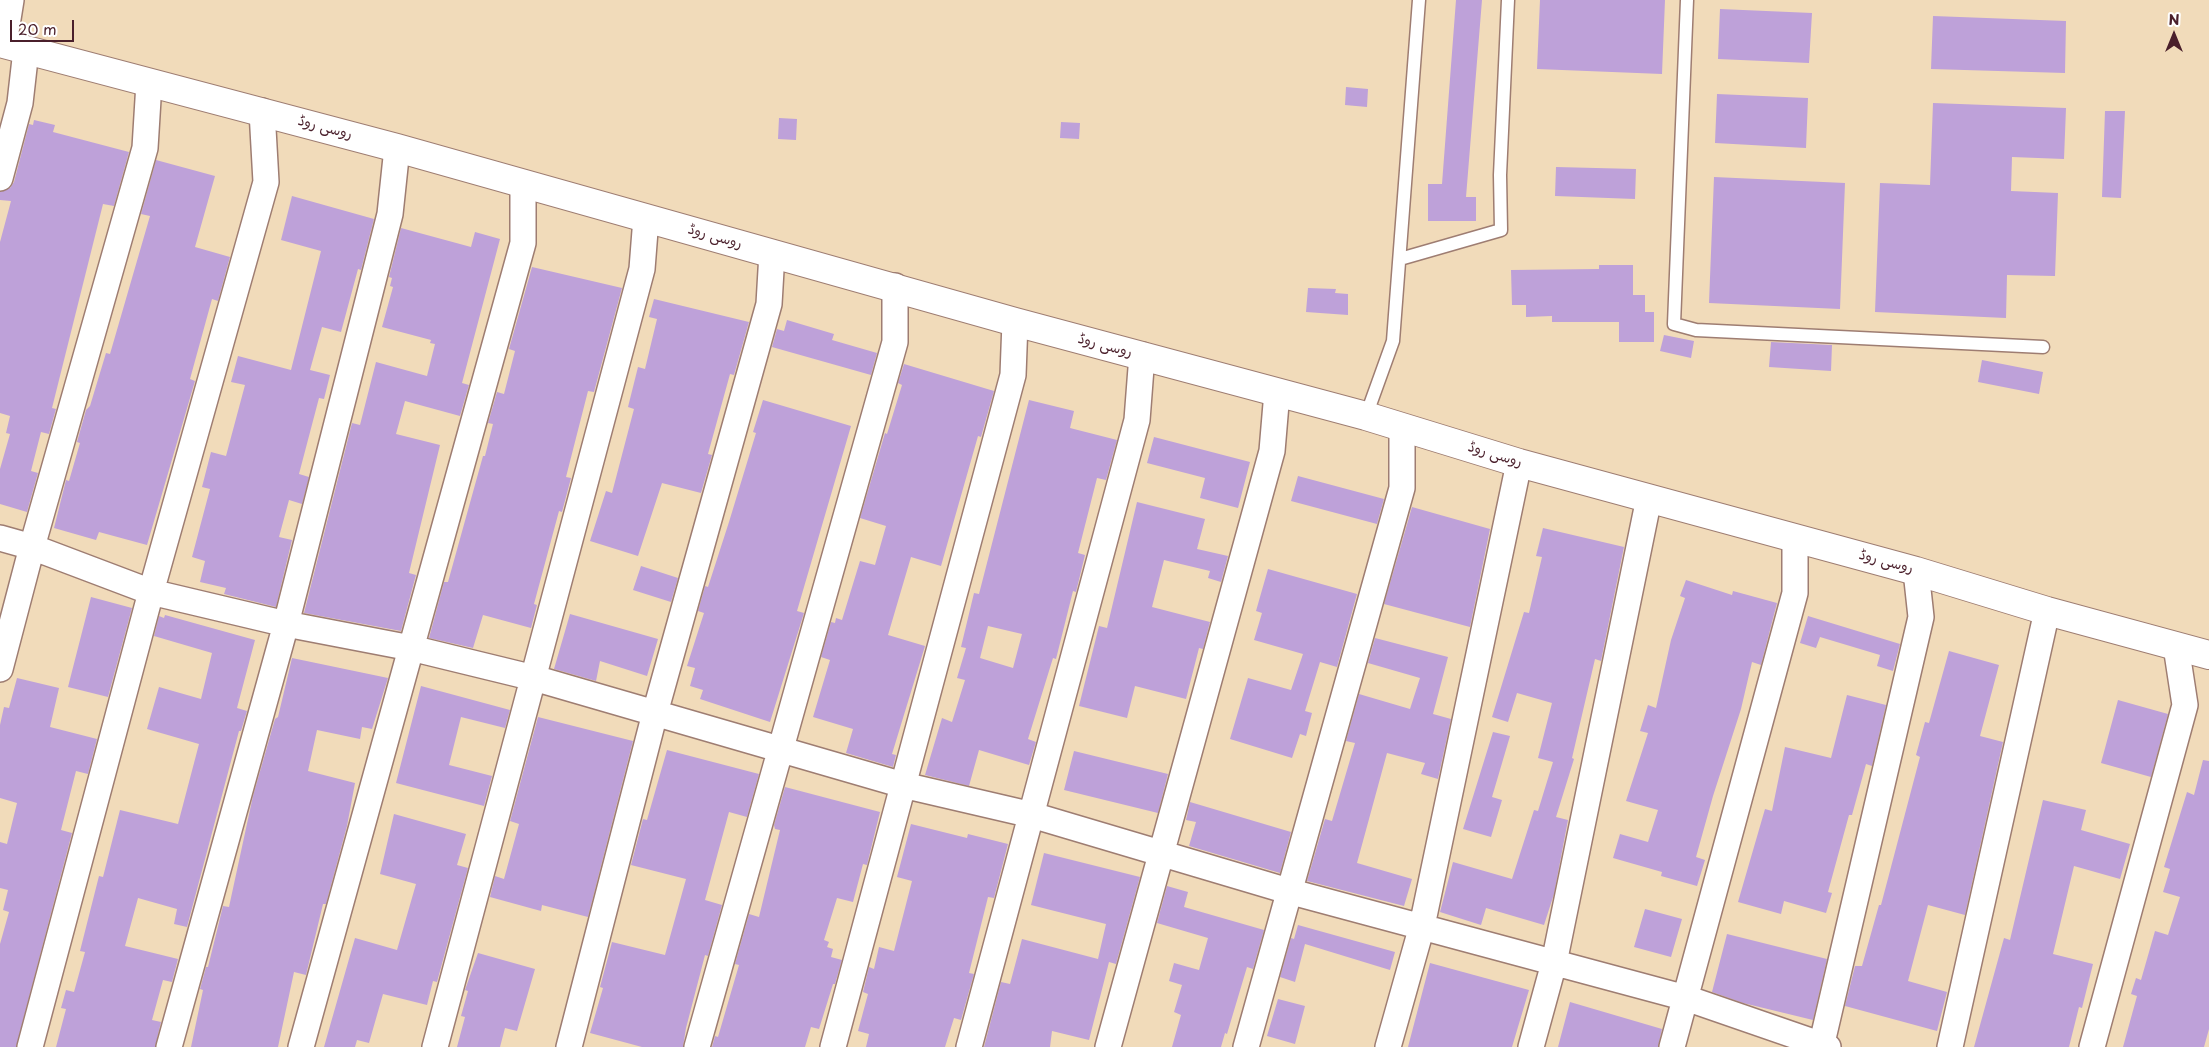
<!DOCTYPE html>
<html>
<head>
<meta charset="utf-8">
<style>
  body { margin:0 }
  #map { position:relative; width:2209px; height:1047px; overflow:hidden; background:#f1dbba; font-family:"Playpen Sans",sans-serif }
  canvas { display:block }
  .north { position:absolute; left:2149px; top:10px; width:50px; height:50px; -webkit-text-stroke:4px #fff; paint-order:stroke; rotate:0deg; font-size:14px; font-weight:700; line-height:20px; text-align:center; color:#4a1f2b }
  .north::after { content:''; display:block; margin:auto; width:18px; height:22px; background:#4a1f2b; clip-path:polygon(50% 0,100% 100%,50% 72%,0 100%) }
  .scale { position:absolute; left:10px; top:20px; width:64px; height:22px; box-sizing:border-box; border:2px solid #4a1f2b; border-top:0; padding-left:6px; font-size:15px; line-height:18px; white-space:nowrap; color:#4a1f2b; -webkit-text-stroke:4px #fff; paint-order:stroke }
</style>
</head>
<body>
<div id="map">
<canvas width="2209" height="1047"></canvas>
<div class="north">N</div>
<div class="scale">20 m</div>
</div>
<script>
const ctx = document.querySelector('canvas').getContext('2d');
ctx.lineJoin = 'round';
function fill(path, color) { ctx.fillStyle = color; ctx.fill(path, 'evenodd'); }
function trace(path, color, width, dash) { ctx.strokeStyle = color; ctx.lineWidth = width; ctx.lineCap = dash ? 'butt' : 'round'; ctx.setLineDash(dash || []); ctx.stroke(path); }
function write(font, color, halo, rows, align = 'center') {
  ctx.font = font + ' "Playpen Sans","Playpen Sans Arabic",sans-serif'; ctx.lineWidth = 5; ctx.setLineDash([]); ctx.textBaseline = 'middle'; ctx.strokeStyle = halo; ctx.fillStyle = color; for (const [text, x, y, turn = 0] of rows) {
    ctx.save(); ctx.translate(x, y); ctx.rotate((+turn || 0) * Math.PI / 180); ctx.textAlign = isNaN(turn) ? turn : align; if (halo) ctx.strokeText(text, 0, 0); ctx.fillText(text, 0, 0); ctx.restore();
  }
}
fill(new Path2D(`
  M1456,0h26l-16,197h10v24h-48v-37h14z
  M1540,0h125l-3,74 -125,-5z
  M1720,9l92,4 -3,50 -91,-4z
  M1933,16l133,5 -1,52 -134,-4z
  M1346,87l22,2 -1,18 -22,-2z
  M1717,94l91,4 -2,50 -91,-5z
  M1933,103l133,5 -2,51 -52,-2 -1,34 47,2 -3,83 -48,-1 -1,43 -131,-6 5,-129 50,2z
  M2105,111h20l-4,87 -19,-1z
  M779,118l18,1 -1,21 -18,-1z
  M34,120l21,5 -2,7 76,20 -15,54 -11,-2 -51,204 4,1 -7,25 -8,-2 -10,39 7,2 -11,39 -27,-8v-35l10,-35 -4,-1 4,-17 -10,-3v-171l11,-41 -11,-1v-8l10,-4 4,-6 15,-58 4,1z
  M1061,122l19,1 -1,16 -19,-1z
  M156,160l59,16 -20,71 35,10 -12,44 -6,-2 -22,80 5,2 -48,164 -48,-13 -3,8 -42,-12 12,-48 3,1 11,-38 -3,-1 9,-32 4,-4 16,-53 4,1 40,-138 -9,-2z
  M1556,167l80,2 -1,30 -80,-3z
  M1714,177l131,6 -5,126 -131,-6z
  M292,196l82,23 -13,51 -3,-1 -17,63 -19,-5 -12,43 20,5 -6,24 -5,-1 -20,76 10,3 -7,27 -13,-4 -10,37 13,3 -16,67 -52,-13 2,-6 -26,-6 5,-21 -13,-4 18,-68 -8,-2 9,-35 15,4 19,-71 -14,-3 7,-26 53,14 30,-119 -40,-11z
  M401,228l70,19 4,-15 25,7 -38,144 7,2 -9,31 -55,-15 -9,33 44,11 -31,128 7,2 -15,56 -97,-18 48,-190 8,2 16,-63 51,14 8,-32 -5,-1 1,-3 -49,-13 11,-40 -3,-1 2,-8 -3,-1z
  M1599,265h34v30h12v17h9v30h-35v-20h-67v-6l-26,1v-12h-14l-1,-35 88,-1z
  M532,267l90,21 -28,104 -6,-1 -22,86 5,1 -9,34 -3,-1 -25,93 3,1 -6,23 -48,-13 -10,33 -44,-10 15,-56h4l35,-126h2l8,-32 -5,-1 9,-31 7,2 11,-43 -6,-2z
  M1308,288l28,1 -1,4 13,1v21l-42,-3z
  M654,299l95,23 -15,53 -4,-1 -22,80 4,1 -11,38 -39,-10 -24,73 -48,-15 16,-50 6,2 22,-84 -6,-2 10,-40 7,2 12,-50 -8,-2z
  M787,320l47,14 -2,6 45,13 -6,22 -99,-28 5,-18 7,2z
  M1664,335l30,6 -3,17 -31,-7z
  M1771,342l61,3 -1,26 -62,-4z
  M1982,360l61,12 -4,22 -61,-12z
  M904,364l90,27 -13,46 -3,-1 -37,130 -30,-9 -23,78 37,11 -33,108 4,1 -3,12 -47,-14 7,-24 -40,-12 17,-57 -9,-3 10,-35 4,1 1,-5 6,2 18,-59 15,4 11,-39 -26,-8 25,-85 2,1 15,-49 -4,-2z
  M763,400l88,26 -54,185 7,2 -34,109 -70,-23 3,-9 -13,-4 5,-18 -8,-2 17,-53 -6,-2 7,-25 3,1 21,-65 27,-89 -3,-1z
  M1029,400l45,11 -4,17 47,12 -11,40 -9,-2 -19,75 7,2 -9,37 -3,-1 -17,68 -3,-1 -25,81 8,3 -7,23 -50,-15 -10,36 -44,-11 17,-57 10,4 13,-42 -8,-2 9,-30 -5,-1 13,-54 5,1zM988,626l34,8 -9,34 -33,-10z
  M1154,437l96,25 -12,46 -38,-10 5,-20 -58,-15z
  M1298,476l86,23 -7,25 -86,-23z
  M1137,502l68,17 -8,30 31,7 -7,26 -13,-4 2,-7 -46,-11 -12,47 58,15 -7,27 -4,-1 -13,51 -51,-13 -8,32 -48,-12 20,-80 8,2z
  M1412,507l78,22 -20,98 -86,-23z
  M1543,528l81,19 -23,114 -6,-2 -23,99 2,1 -18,58 12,3 -14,74 -10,31 -58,-17 -5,17 -41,-13 13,-50 59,17 22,-69 4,1 15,-49 -15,-4 14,-55 -35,-10 -9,29 -16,-5 32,-105 5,1 13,-56 -6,-1z
  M641,566l37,12 -7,24 -38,-12z
  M1268,569l89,25 -20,73 -17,-5 -15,49 7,2 -6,23 -6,-2 -8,24 -62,-19 18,-61 43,12 12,-36 -49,-14 8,-27 -6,-2z
  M1686,580l46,15 1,-4 44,12 -16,62 -9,-3 -11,47 -28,87 -17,61 9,3 -8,26 -36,-10 1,-4 -49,-14 7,-24 28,8 10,-32 -32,-9 22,-68 -8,-2 8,-26 8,3 15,-68 14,-42 -5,-2z
  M91,597l41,11 -24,89 -40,-10z
  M570,614l88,25 -11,37 -47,-15 -4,20 -42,-12z
  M165,615l90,25 -18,68 10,3 -6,20h-2l-52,196 -13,-3 3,-15 -39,-11 -13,48 53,13 -6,23 -9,-2 -11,40 9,2 -6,25h-99l10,-38 -5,-1 5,-18 8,2 11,-40 -5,-1 19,-75 4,1 17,-67 58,14 21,-80 -52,-15 12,-42 42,12 11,-46 -58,-17 5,-20 5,2z
  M1808,616l92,28 -7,27 -16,-5 3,-11 -60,-18 -4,11 -16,-5z
  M1375,638l73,19 -15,57 18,5 -13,60 -17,-5 4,-11 -38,-10 -30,110 55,16 -8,27 -97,-25 18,-62 7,2 23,-78 -9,-2 13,-47 51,15 10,-31 -52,-15z
  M1949,651l50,14 -19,71 23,6 -38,173 -37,-10 -20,76 39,11 -10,39 -92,-25 10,-40h7l17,-61h2l39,-148 -4,-2 9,-33 4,1z
  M292,658l96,20 -16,51 -10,-2 -2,12 -43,-9 -9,41 47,12 -8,43 -21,78h-3l-17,71 -12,-3 -16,75h-87l12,-57 -3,-1 6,-22h2l15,-61 6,1 24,-111 22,-77 3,-2z
  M17,678l42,10 -9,39 47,12 -9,35 -12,-3 -15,59 11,3 -56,214h-16v-103l9,-32 -6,-2 5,-20 -8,-2v-46l7,2 10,-41 -17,-5v-73l4,-18 5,1z
  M421,686l89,24 -5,18 -44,-11 -12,48 43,11 -8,30 -88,-23z
  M1847,695l39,10 -14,61 -6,-2 -14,51h-3l-21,77 4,1 -6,20 -42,-12 -3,13 -43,-12 27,-93 7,2 13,-64 46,11z
  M2118,700l50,14 -17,63 -50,-14z
  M538,717l95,24 -45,176 -46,-12 -1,6 -51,-14 5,-21 9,3 15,-55 -9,-3z
  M1493,732l17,4 -18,61 10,3 -11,37 -28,-8z
  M667,750l92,24 -12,43 -18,-5 -24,88 17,5 -14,51 -3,-1 -19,73 -3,19h-41l-52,-14 13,-45 -3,-1 12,-45 53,13 21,-76 -55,-14 12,-46 4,1z
  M1074,751l94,23 -10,39 -94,-23z
  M2203,760l6,1v268l-5,18h-81l14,-51 -6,-2 5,-16 5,2 14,-49 13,4 12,-38 -17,-5 7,-23 -6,-2 23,-75 7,3z
  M785,787l95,25 -13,53 -4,-1 -10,38 -16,-4 -13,42 5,2 -2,5 6,2 -2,8 11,3 -7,24h-2l-14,45 -8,-2 -6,20h-93l3,-11 3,1 21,-72 -4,-1 14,-50 10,3 21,-87 -5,-1 -1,-4z
  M2043,800l43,10 -5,20 49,14 -10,35 -46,-13 -21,88 40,10 -11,44 -3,-1 -10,40h-95l30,-109 6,2z
  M1190,802l101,30 -11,41 -91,-27 7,-24 -10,-2z
  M394,814l72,20 -9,31 11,3 -31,114 -4,-1 -6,24 -44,-11 -14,49 -12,-3 -2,7h-31l31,-109 42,12 19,-66 -36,-10z
  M911,824l56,14 1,-4 40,10 -14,54 -6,-1 -19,76 5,1 -13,46 -7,-2 -9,29h-79l3,-13 -11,-3 10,-37 -5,-2 6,-25 5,2 5,-22 15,4 18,-70 -15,-4z
  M1044,853l96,24 -24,87 -7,-2 -20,78 -37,-9 -2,16h-66l17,-65 9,2 12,-45 76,20 8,-35 -75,-19z
  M1167,886l21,6 -4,15 80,23 -11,39 -6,-2 -20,67 -2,-1 -4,14h-49l9,-32 -7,-3 8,-27 -13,-4 5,-18 25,7 9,-32 -51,-15z
  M1645,909l37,10 -11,38 -37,-10z
  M1298,925l97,27 -5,18 -85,-26 -10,38 -15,-5 11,-39 3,1z
  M1727,934l100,25 -14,61 -70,-17 -31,-11z
  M478,953l57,16 -18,62 -12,-3 -5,19h-43l8,-30 -4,-1 7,-25 -3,-1z
  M1430,963l99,27 -17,57h-104z
  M1278,999l27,7 -10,38 -28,-8z
  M1570,1002l92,27 -4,18h-100z`), '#bea1d9');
const service = new Path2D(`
  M1687,0l-13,324 22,6 347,17
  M1400,259l101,-29 -1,-55 8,-175
  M1366,416l27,-75 26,-341`);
const minor = new Path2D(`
  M4,44l7,-44
  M0,178l20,-75 6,-53
  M0,538l32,9 119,45 135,32 125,24 123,30 369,107 129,30 256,76 398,107 142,49
  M0,669l32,-122 113,-399 4,-65
  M30,1047l121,-455 115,-410 -4,-71
  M169,1047l117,-423 104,-410 7,-66
  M301,1047l222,-804v-60
  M435,1047l207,-778 4,-51
  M569,1047l86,-334 114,-409 3,-51
  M697,1047l198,-705v-56
  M833,1047l180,-672 2,-53
  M969,1047l168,-627 5,-65
  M1108,1047l164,-596 5,-59
  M1246,1047l156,-559v-61
  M1388,1047l34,-121 97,-463
  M1531,1047l23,-84 95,-465
  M1672,1047l123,-454v-55
  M1821,1047l100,-430 -5,-46
  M1950,1047l97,-436
  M2092,1047l93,-342 -9,-59`);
const secondary = new Path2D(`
  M0,43l397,105 618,174 351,94 153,47 397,108 131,40 162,44`);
trace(service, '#9e7d72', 15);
trace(minor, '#9e7d72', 28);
trace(secondary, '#9e7d72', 30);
trace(service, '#fff', 12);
trace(minor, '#fff', 25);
trace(secondary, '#fff', 28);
write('14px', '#4a1f2b', '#fff', [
  ["روسی روڈ",325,128,15],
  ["روسی روڈ",715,237,16],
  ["روسی روڈ",1105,346,15],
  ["روسی روڈ",1495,455,17],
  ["روسی روڈ",1886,562,15]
]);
</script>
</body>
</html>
